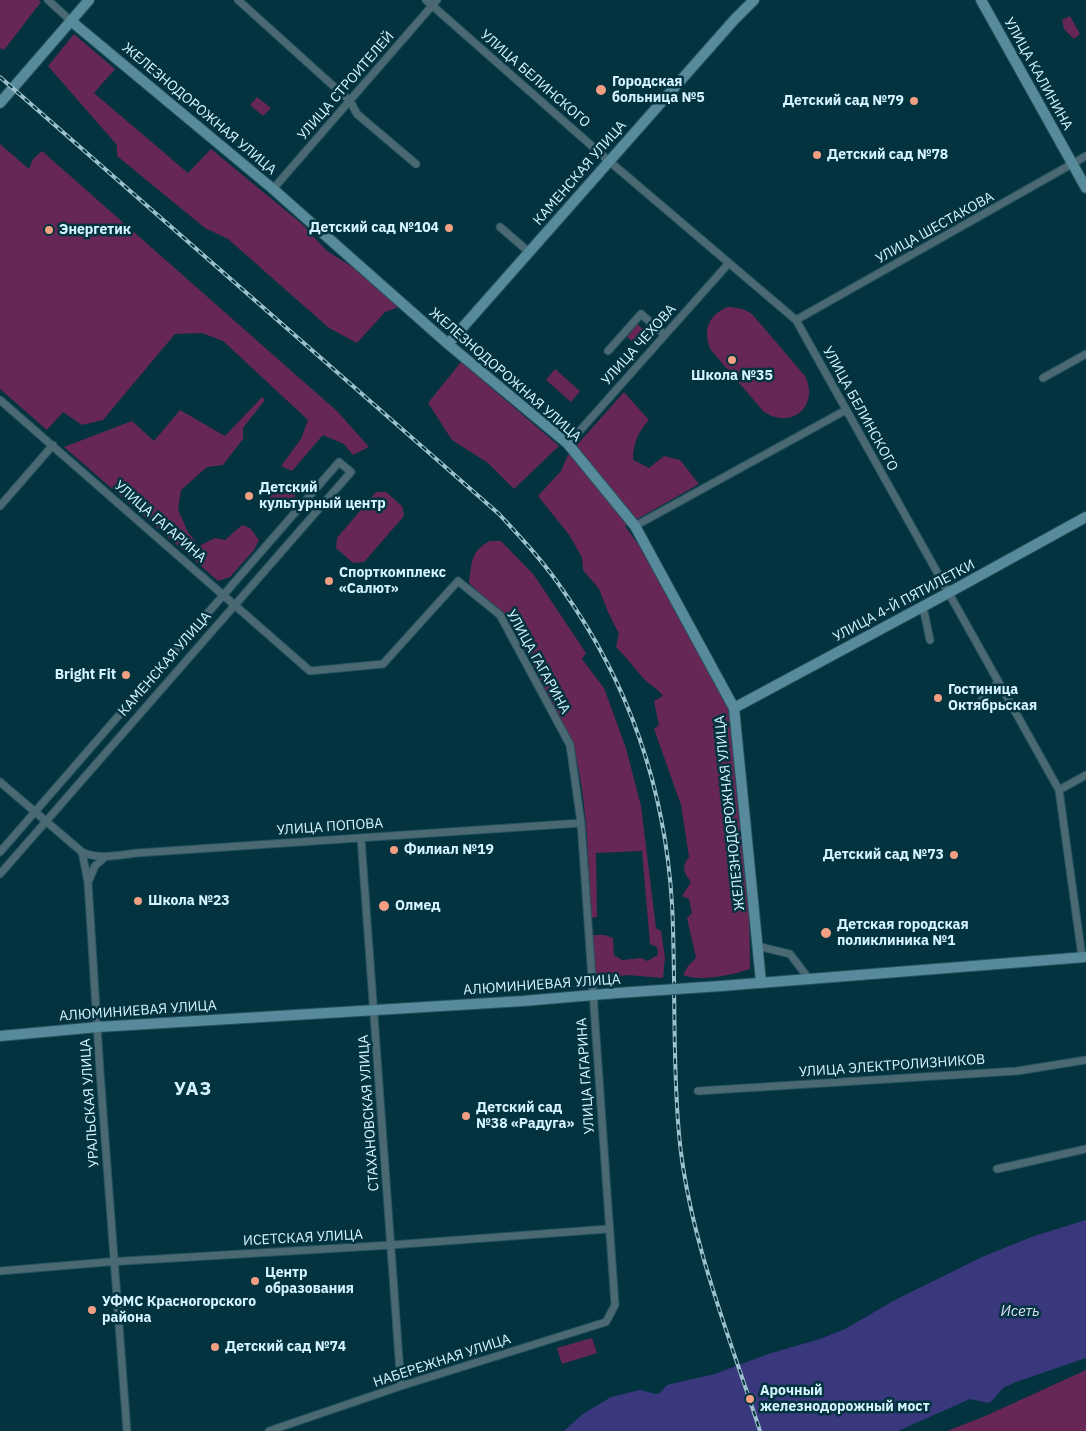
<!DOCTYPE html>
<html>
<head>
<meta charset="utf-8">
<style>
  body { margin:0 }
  canvas { display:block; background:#02333f }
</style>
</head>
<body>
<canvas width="1086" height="1431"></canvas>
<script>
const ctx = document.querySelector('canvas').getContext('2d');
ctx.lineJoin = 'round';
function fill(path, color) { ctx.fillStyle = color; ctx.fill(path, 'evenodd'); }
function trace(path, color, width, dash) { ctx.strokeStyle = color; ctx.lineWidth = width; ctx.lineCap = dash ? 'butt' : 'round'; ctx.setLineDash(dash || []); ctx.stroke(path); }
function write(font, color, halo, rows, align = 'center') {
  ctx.font = font + ' "IBM Plex Sans",sans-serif'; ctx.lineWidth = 5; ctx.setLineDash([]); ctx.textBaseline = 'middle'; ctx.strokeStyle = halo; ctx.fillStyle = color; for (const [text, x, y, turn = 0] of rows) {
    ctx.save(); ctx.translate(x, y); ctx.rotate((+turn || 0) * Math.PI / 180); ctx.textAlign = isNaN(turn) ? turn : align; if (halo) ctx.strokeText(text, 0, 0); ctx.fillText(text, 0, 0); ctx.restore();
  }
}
fill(new Path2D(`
  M0,0h38l3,2 -37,48 -4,-2z
  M1070,16l10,18 -6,5 -10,-10 -2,-9z
  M74,34l41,35 -21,24 94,80 23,-24 91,75 25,27 24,15 48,41 -14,5 -28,31 -28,-15 -101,-89 -23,-11 -88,-72v-11l-69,-79z
  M257,97l14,11 -8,8 -13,-11z
  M0,144l29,25 4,-10 9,-8 296,261 31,35 -16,8 -9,-11 -21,-9 -31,36 -11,-5 20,-27 7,-19 -85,-79 -21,-8 -27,1 -72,86 -21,5 -19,-13 -16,18 -47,-41z
  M728,307c10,0 16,2 24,7l53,62c15,30 -14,55 -42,35l-52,-61c-9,-19 -3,-35 17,-43z
  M637,324l8,7 -10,13 -8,-7z
  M461,362l98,84 -45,43 -26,-26 -36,-23 -24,-37z
  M555,369l25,22 -9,11 -25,-22z
  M624,392l25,28c-11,12 -16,24 -16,40l16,8 15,-12 16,4 19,24 -74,42 20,28 85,156 19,190 1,69c-18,6 -49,13 -67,6l5,-9 8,-8 -9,-40 5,-5 -3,-14 -7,-3 9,-14c-7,-9 -10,-15 -2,-25l-8,-52 -27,-76 5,-4 -5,-24 9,-5c-6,-8 -12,-10 -18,-16 -10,-11 -18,-22 -29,-33l3,-13 -11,-22 -9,-23 -16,-19 -1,-12 -12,-22 -32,-40 23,-25 7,-16z
  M262,397l3,3 -22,28v11l-20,26 -16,2 -26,23 -3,20 10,22 11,14 16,-8 10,2 17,-15 8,3 9,12 -5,10 -24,27 -12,4 -154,-134 68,-26 22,20 26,-31 45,26z
  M285,483l9,2 1,13 -8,12 -17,-4 -1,-10 6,-7z
  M376,492h10l16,14 2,10 -40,46 -11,1 -17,-15 1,-10z
  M490,541h11l33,34 52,78 -4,6 22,29 22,60 15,58 15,122 5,3 4,26 -2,21 -35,-3 -31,4 -3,-7 -1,-37h12l8,3 1,17 8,5 20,-2 5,3 11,-6 -1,-8 -7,-3 -8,-93 -46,2 1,64 -6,1c-3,-57 -3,-121 -19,-176l-59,-116 -44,-43c3,-20 1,-32 21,-42z
  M592,1338l5,15 -35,11 -5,-16z
  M1086,1370v61h-139l36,-14z`), '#662754');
fill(new Path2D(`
  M1086,1220v138l-70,24 -13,6 -11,13 -4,2 -18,-4 -72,32h-334l19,-17 28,-17 29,-7 16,4 4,-1 7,-8 48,-11 53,-20 52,-15 25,-10 50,-29 87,-43 52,-21z`), '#39387d');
const street = new Path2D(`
  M48,0l23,21
  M238,0l112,101 7,13 59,50
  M426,0l183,161 187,159 263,470 23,167
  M273,189l164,-189
  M500,227l29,25
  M796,320l290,-164
  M608,351l33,-37 24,21
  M1043,378l43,-24
  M0,400l310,271 73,-7 75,-83 42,34 70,130 11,78 34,482 -9,17 -205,64 -132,45
  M568,444l161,-181
  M0,506l53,-61
  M635,526l211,-116
  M923,607l7,33
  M977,706l21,-24
  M0,782l82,70 6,30 12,190 27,359
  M1059,790l27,-15
  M361,838l40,548
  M0,852l339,-390 12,10 -351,402
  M82,852c17,8 37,3 55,1l444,-30
  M89,880l6,-14 10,-9
  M757,946l33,8 19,25
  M698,1091l319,-20 69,-11
  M997,1169l89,-20
  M0,1271l108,-9 283,-17 217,-16`);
const secondary = new Path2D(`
  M981,0l105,188
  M71,21l202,168 175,155 120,100 67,82 99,182 27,274
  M0,103l89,-103
  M448,344l286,-324 20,-20
  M734,708l214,-115 138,-76
  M721,986l365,-29
  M0,1036l98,-9 425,-26 94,-8`);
trace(street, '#24525e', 9);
trace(secondary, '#24525e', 12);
trace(street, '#4a6973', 7);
trace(secondary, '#578a9a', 10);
const rail = new Path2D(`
  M0,77l499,437c22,24 45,48 63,75 67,94 103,199 110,315 4,76 0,154 7,230 9,101 50,201 81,297`);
trace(rail, '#9dc1cc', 4);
trace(rail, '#02333f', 2, [5.5]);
const secondaryBridge = new Path2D(`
  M617,993l104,-7`);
trace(secondaryBridge, '#24525e', 12, []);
trace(secondaryBridge, '#578a9a', 10);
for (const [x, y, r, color] of [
  [601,90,6,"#f39f82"],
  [914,101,5,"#f39f82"],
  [817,155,5,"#f39f82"],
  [449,228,5,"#f39f82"],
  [49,230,5,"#f39f82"],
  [732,360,5,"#f39f82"],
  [249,496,5,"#f39f82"],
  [329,581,5,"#f39f82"],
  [126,675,5,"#f39f82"],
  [938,698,5,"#f39f82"],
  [394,850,5,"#f39f82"],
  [954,855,5,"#f39f82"],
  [138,901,5,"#f39f82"],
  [384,906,6,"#f39f82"],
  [826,933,6,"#f39f82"],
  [466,1116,5,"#f39f82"],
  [255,1281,5,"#f39f82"],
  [92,1310,5,"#f39f82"],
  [215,1347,5,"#f39f82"],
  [750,1399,5,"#f39f82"]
]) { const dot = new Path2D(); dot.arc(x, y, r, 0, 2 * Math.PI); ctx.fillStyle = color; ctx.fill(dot); trace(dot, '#02333f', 2); }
write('14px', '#d5f4ff', '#02333f', [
  ["УЛИЦА КАЛИНИНА",1038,74,61],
  ["УЛИЦА БЕЛИНСКОГО",535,79,41],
  ["УЛИЦА СТРОИТЕЛЕЙ",346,86,-49],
  ["ЖЕЛЕЗНОДОРОЖНАЯ УЛИЦА",199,109,40],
  ["КАМЕНСКАЯ УЛИЦА",580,173,-49],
  ["УЛИЦА ШЕСТАКОВА",935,228,-29],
  ["УЛИЦА ЧЕХОВА",639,345,-48],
  ["ЖЕЛЕЗНОДОРОЖНАЯ УЛИЦА",505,375,41],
  ["УЛИЦА БЕЛИНСКОГО",860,409,61],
  ["УЛИЦА ГАГАРИНА",160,522,41],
  ["УЛИЦА 4-Й ПЯТИЛЕТКИ",904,601,-28],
  ["УЛИЦА ГАГАРИНА",538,662,61],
  ["КАМЕНСКАЯ УЛИЦА",165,664,-49],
  ["ЖЕЛЕЗНОДОРОЖНАЯ УЛИЦА",730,813,-96],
  ["УЛИЦА ПОПОВА",330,827,-4],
  ["АЛЮМИНИЕВАЯ УЛИЦА",542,985,-4],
  ["АЛЮМИНИЕВАЯ УЛИЦА",138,1011,-4],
  ["УЛИЦА ЭЛЕКТРОЛИЗНИКОВ",892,1066,-4],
  ["УЛИЦА ГАГАРИНА",586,1076,-94],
  ["УРАЛЬСКАЯ УЛИЦА",90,1103,-94],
  ["СТАХАНОВСКАЯ УЛИЦА",369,1113,-94],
  ["ИСЕТСКАЯ УЛИЦА",303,1238,-3],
  ["НАБЕРЕЖНАЯ УЛИЦА",442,1361,-18]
]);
write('bold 14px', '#d5f4ff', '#02333f', [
  ["Городская",612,82],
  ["больница №5",612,98],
  ["Детский сад №79",904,101,"right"],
  ["Детский сад №78",827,155],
  ["Детский сад №104",439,228,"right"],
  ["Энергетик",59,230],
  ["Школа №35",732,376,"center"],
  ["Детский",259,488],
  ["культурный центр",259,504],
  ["Спорткомплекс",339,573],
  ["«Салют»",339,589],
  ["Bright Fit",116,675,"right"],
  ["Гостиница",948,690],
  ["Октябрьская",948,706],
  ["Филиал №19",404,850],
  ["Детский сад №73",944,855,"right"],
  ["Школа №23",148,901],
  ["Олмед",395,906],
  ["Детская городская",837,925],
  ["поликлиника №1",837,941],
  ["Детский сад",476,1108],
  ["№38 «Радуга»",476,1124],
  ["Центр",265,1273],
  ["образования",265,1289],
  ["УФМС Красногорского",102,1302],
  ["района",102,1318],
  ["Детский сад №74",225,1347],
  ["Арочный",760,1391],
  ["железнодорожный мост",760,1407]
], 'left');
write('italic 15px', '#dfe1f6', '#02333f', [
  ["Исеть",1020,1312]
]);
ctx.letterSpacing = '1px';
write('bold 19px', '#d5f4ff', '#02333f', [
  ["УАЗ",193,1090]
]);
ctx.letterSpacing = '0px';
</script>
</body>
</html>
